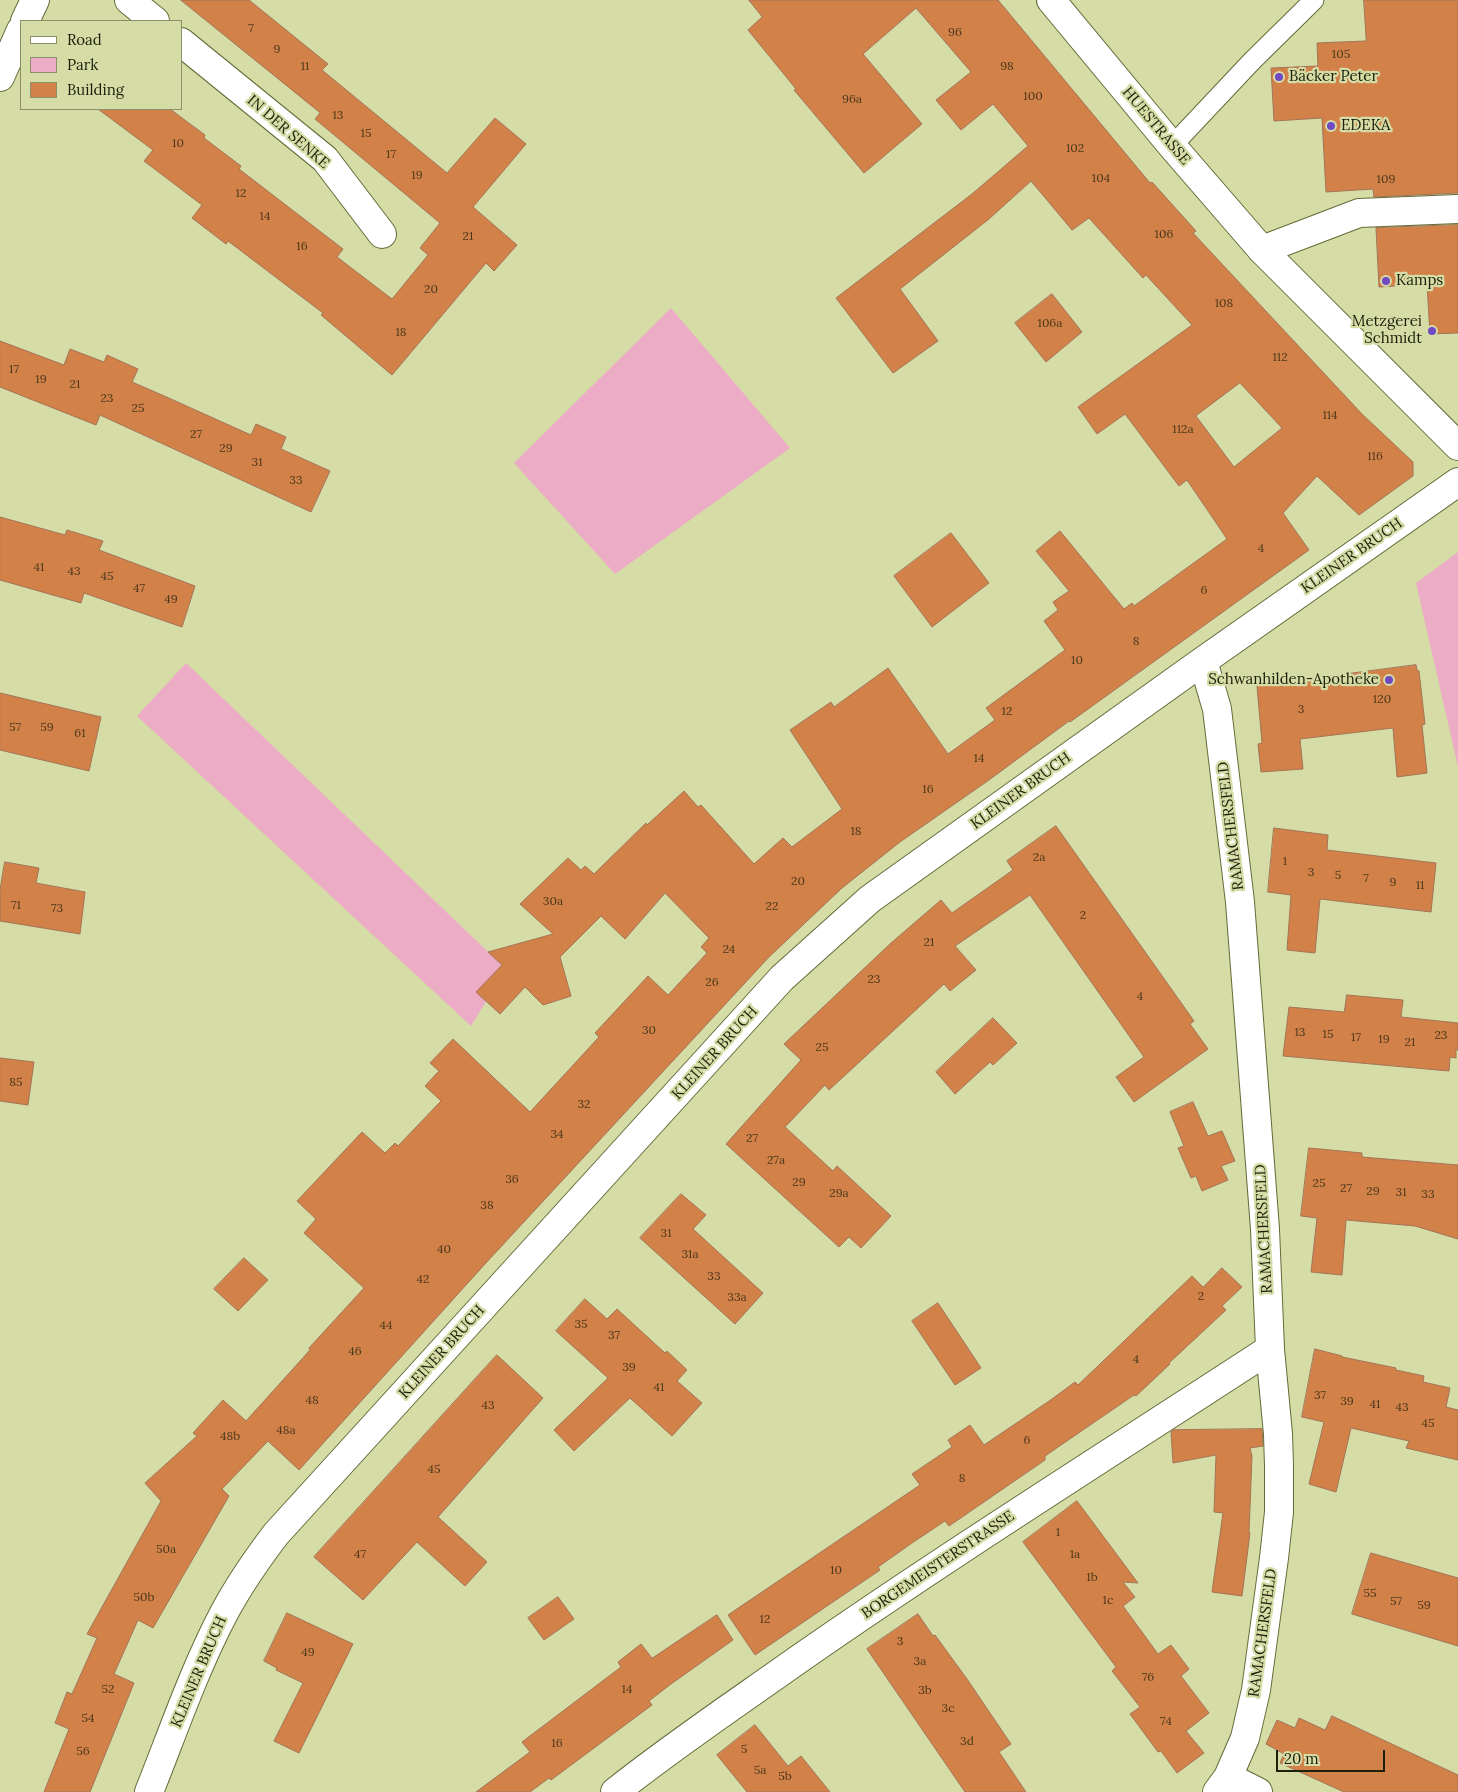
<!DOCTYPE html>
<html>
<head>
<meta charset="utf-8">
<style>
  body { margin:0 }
  #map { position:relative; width:1458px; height:1792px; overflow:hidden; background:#d5dca6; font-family:Lora,serif }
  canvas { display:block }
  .legend { position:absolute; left:20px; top:20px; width:162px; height:90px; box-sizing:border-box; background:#d5dca6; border:1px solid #8b9068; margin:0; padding:6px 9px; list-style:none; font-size:15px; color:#1d1f0a }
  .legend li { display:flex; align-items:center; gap:10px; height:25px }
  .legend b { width:25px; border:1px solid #8b9068 }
  .scale { position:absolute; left:1276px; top:1750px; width:109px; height:22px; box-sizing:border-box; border:2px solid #1d1f0a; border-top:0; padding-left:6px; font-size:15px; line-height:18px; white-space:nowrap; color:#1d1f0a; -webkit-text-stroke:4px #d5dca6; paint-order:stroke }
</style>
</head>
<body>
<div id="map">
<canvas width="1458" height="1792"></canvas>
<ul class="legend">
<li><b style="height:6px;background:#fff"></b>Road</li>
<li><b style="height:14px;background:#edacc5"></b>Park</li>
<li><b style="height:14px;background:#d28149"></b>Building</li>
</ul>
<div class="scale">20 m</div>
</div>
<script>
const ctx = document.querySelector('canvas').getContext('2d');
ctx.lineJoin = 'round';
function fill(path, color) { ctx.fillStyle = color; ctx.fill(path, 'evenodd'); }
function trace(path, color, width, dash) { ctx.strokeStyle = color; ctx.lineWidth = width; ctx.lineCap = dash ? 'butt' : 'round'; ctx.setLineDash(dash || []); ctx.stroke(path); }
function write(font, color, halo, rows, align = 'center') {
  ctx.font = font + ' Lora,serif'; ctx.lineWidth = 4.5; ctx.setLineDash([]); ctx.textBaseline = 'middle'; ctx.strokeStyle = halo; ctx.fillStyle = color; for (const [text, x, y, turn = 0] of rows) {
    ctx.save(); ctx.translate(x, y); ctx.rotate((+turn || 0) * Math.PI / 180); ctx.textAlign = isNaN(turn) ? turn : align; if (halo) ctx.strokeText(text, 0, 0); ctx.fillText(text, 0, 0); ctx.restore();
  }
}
fill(new Path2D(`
  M671,308l119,140 -175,126 -101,-111z
  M1458,552v215l-42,-184z
  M186,663l320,306 -35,57 -334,-310z`), '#edacc5');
const building = new Path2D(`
  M181,0h68l79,64 -6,6 125,103 48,-55 31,26 -53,63 44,38 -23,26 -8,-8 -94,112 -71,-60 2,-2 -95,-72 -2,3 -34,-26 10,-13 -58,-44 9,-11 -55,-41h72l35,26 -1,3 37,28 -2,3 104,80 -6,8 55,42 36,-44 -8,-7 20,-25 -125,-104 5,-6z
  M749,0h249l152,183 2,-1 44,49 -3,2 169,181 51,48v14l-54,39 -42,-39 -34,37 26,37 -239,172 -1,-1 -80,59 -89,62 -58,46 -73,69 -284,307 -186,206 -31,-29 -46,48 7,7 -76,132 -15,-8 -24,54 20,9 -44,109h-46l25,-63 -14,-6 12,-31 5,2 25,-56 -10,-4 74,-133 -16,-18 52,-47 -4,-3 30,-33 23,21 64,-71 -1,-2 55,-60 -60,-55 12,-14 -19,-18 65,-69 23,21 10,-10 3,3 43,-45 -16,-15 14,-15 -9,-8 23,-24 77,73 69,-75 -4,-4 53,-57 20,19 39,-42 -6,-6 8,-9 -44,-45 -40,46 -24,-23 -41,41 11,39 -28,9 -18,-18 -25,27 -24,-22 26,-27 -14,-13 65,-18 -33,-30 48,-46 13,12 4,-4 9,8 52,-51 1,2 37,-34 14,16 3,-2 53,59 29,-26 9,9 50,-38 -52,-79 41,-28 3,5 54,-39 60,86 47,-34 -9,-12 79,-58 -21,-29 14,-11 -5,-8 16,-11 -33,-40 24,-20 64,78 8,-6 2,3 93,-67 -40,-59 -8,6 -54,-72 -28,20 -19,-27 114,-82 -46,-50 -3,3 -54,-60 -17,12 -41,-49 -42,38 -89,70 38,52 -45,32 -57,-75 136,-104 56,-48 -35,-42 -32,26 -25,-30 35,-28 -55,-64 -53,46 59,70 -58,49 -70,-83 2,-1 -48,-59 14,-13zM1240,383l42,45 -48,39 -38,-51z
  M1364,0h94v193l-84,4 -1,-8 -47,3 -4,-74 -48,3 -3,-53 47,-2 -1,-23 49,-2z
  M1458,225v108l-28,1 -3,-50 -48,3 -3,-59z
  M1052,294l30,38 -36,30 -31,-39z
  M0,341l64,24 6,-16 34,13 3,-7 31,14 -6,13 30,13 89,40 5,-11 30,13 -5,12 49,22 -19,41 -211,-97 -4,10 -96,-38z
  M0,517l65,18 2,-5 36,11 -4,9 96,36 -13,41 -98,-34 -3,10 -81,-23z
  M951,533l38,50 -57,44 -38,-51z
  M1416,665l1,5 2,1 6,53 -3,1 5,48 -30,4 -4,-49 -93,11 3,30 -42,3 -3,-28 4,-1 -5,-57z
  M0,693l101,24 -12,54 -89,-21z
  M1056,826l138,195 -4,3 18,25 -74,53 -18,-25 28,-20 -114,-162 -75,51 21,24 -26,21 -6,-7 -115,106 -4,-5 -40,42 48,44 4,-5 54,50 -30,32 -12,-11 -10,10 -113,-103 75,-84 -17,-16 107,-101 50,-43 11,13 61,-43 -6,-9z
  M1274,828l54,7 -1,15 109,13 -5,49 -111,-13 -5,54 -28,-3 4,-55 -23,-3z
  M5,862l34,6 -3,15 49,9 -5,42 -80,-13v-31z
  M1347,995l56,5 -2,17 57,6v27h-2v8l-6,-1 -1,14 -166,-15 6,-49 55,5z
  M993,1018l24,25 -24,22 -3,-3 -35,32 -19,-22z
  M0,1058l34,4 -6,43 -28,-4z
  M1193,1102l15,34 14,-5 13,30 -14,5 7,14 -26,11 -6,-15 -5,2 -13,-30 6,-2 -14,-34z
  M1309,1148l53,5v4l96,8v74l-43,-13 -69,-6 -4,55 -31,-3 6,-54 -16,-2z
  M681,1194l25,21 -13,14 70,64 -28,31 -95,-86z
  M244,1258l24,22 -30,31 -24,-22z
  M1222,1268l20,19 -20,19 4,4 -57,53 1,1 -34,32 -2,-1 -89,61v4l-96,66 -4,-5 -33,22 -34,24 2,3 -125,85 -27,-40 192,-130 -8,-11 40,-27 -4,-7 22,-15 14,20 68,-46 23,-17 3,3 114,-109 11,11z
  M585,1299l22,20 10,-10 48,44 2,-2 20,19 -10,11 25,22 -30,33 -42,-38 -56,53 -20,-21 54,-52 -52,-47z
  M938,1303l43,65 -26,17 -43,-64z
  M1315,1349l27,7v1l54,11v2l28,6 -1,6 27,6 -4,19 12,3v50l-52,-12 3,-7 -58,-13 -15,64 -27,-8 15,-62 -22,-5z
  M497,1355l46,43 -105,119 49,45 -22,24 -48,-44 -54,58 -49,-43z
  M1262,1429l1,17 -13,2 2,8 -3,77h1l-8,63 -30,-4 11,-79 -9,-1 2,-57 -43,8 -2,-31 2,-2z
  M1077,1501l61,82 -15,-1 12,15 -12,9 35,48 13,-9 18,24 -8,7 28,37 -23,18 18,22 -27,20 -16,-22 -3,1 -28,-38 10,-7 -28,-36 4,-4 -93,-125z
  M1371,1553l87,25v68l-106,-32z
  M558,1597l16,22 -30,21 -16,-22z
  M287,1613l66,31 -54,109 -25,-12 29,-58 -27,-13 1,-2 -13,-7z
  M918,1614l15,22 2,-1 32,44 44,65 -12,8 27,40h-61l-98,-143z
  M717,1615l16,25 -62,44 -22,17 3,4 -101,75 -2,-2 -19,14h-54l54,-40 -8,-10 99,-75 -3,-5 23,-18 11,14z
  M1332,1716l126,59v17h-114l-64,-29 4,-9 -18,-10 11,-24 18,8 4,-10 26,12z
  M755,1725l33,41 13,-10 29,36h-83l-30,-37z`);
fill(building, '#d28149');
trace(building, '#a27457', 1);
const service = new Path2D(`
  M1172,146l80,-85 62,-61`);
const pedestrian = new Path2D(`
  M1262,250l97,-37 99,-4`);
const minor = new Path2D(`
  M129,0l26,21
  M25,21l10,-21
  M181,42l144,117 57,75
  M0,77l21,-47
  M1203,661l14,48 23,193 25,327 5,120 8,85 1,32v46l-5,46 -18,132 -11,48 -17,39 -11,15
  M1228,1777l30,15
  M149,1792c24,-60 45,-122 75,-179 15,-28 33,-54 52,-79l506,-556 88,-79 333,-238 255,-179
  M615,1792c59,-47 122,-89 184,-133 154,-107 313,-207 471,-310`);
const tertiary = new Path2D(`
  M1051,0l121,146 90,104 196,196`);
trace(service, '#656a38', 21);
trace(pedestrian, '#656a38', 30);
trace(minor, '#656a38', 30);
trace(tertiary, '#656a38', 30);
trace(service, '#fff', 19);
trace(pedestrian, '#fff', 28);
trace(minor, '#fff', 28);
trace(tertiary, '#fff', 28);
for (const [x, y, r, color] of [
  [1279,77,5,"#714ac3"],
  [1331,126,5,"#714ac3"],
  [1386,281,5,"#714ac3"],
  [1432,331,5,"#714ac3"],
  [1389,680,5,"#714ac3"]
]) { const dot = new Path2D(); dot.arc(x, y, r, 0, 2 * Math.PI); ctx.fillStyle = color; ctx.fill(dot); trace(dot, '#d5dca6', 2); }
write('12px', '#4a381a', null, [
  ["7",251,29],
  ["96",955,33],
  ["9",277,50],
  ["105",1341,55],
  ["11",305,67],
  ["98",1007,67],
  ["100",1033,97],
  ["96a",852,100],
  ["13",338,116],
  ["15",366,134],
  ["10",178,144],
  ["102",1075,149],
  ["17",391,155],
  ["19",417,176],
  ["104",1101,179],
  ["109",1386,180],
  ["12",241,194],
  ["14",265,217],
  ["106",1164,235],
  ["21",468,237],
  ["16",302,247],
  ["20",431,290],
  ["108",1224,304],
  ["106a",1050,324],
  ["18",401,333],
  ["112",1280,358],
  ["17",14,370],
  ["19",41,380],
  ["21",75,385],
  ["23",107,399],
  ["25",138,409],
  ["114",1330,416],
  ["112a",1183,430],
  ["27",196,435],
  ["29",226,449],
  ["116",1375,457],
  ["31",257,463],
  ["33",296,481],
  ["4",1261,549],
  ["41",39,568],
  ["43",74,572],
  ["45",107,577],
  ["47",139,589],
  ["6",1204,591],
  ["49",171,600],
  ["8",1136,642],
  ["10",1077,661],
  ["120",1382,700],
  ["3",1301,710],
  ["12",1007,712],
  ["57",15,728],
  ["59",47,728],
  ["61",80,734],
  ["14",979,759],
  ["16",928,790],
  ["18",856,832],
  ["2a",1039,858],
  ["1",1285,862],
  ["3",1311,873],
  ["5",1338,876],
  ["7",1366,879],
  ["20",798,882],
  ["9",1393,883],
  ["11",1420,886],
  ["30a",553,902],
  ["71",16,906],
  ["22",772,907],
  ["73",57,909],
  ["2",1083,916],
  ["21",929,943],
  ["24",729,950],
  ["23",874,980],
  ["26",712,983],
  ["4",1140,997],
  ["30",649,1031],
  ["13",1300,1033],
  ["15",1328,1035],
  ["23",1441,1036],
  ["17",1356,1038],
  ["19",1384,1040],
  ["21",1410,1043],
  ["25",822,1048],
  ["85",16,1083],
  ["32",584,1105],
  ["34",557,1135],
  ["27",752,1139],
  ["27a",776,1161],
  ["36",512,1180],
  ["29",799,1183],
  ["25",1319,1184],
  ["27",1346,1189],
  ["29",1373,1192],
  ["31",1401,1193],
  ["29a",839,1194],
  ["33",1428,1195],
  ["38",487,1206],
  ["31",666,1234],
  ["40",444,1250],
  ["31a",690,1255],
  ["33",714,1277],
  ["42",423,1280],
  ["2",1201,1297],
  ["33a",737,1298],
  ["35",581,1325],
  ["44",386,1326],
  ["37",614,1336],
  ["46",355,1352],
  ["4",1136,1360],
  ["39",629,1368],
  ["41",659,1388],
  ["37",1320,1396],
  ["48",312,1401],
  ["39",1347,1402],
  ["41",1375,1405],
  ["43",488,1406],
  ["43",1402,1408],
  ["45",1428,1424],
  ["48a",286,1431],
  ["48b",230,1437],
  ["6",1027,1441],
  ["45",434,1470],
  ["8",962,1479],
  ["1",1058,1533],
  ["50a",166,1550],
  ["47",360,1555],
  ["1a",1075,1555],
  ["10",836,1571],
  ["1b",1092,1578],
  ["55",1370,1594],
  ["50b",144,1598],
  ["1c",1108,1601],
  ["57",1396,1602],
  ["59",1424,1606],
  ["12",765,1620],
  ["3",900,1642],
  ["49",308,1653],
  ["3a",920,1662],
  ["76",1148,1678],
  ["52",108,1690],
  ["14",627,1690],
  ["3b",925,1691],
  ["3c",948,1709],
  ["54",88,1719],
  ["74",1166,1722],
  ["3d",967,1742],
  ["16",557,1744],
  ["5",744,1750],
  ["56",83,1752],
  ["5a",760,1771],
  ["5b",785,1777]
]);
write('15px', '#1d1f0a', '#d5dca6', [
  ["Bäcker Peter",1289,77],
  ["EDEKA",1341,126],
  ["Kamps",1396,281],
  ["Metzgerei",1422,322,"right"],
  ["Schmidt",1422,339,"right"],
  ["Schwanhilden-Apotheke",1379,680,"right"]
], 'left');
write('15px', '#1d1f0a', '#d5dca6', [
  ["HUESTRASSE",1156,126,50],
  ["IN DER SENKE",288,132,41],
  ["KLEINER BRUCH",1352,556,-35],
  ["KLEINER BRUCH",1021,791,-36],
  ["RAMACHERSFELD",1231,826,-97],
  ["KLEINER BRUCH",715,1053,-48],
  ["RAMACHERSFELD",1264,1229,-93],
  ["KLEINER BRUCH",442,1352,-48],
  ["BORGEMEISTERSTRASSE",938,1565,-34],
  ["RAMACHERSFELD",1263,1633,-82],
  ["KLEINER BRUCH",199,1672,-67]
]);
</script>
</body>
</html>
